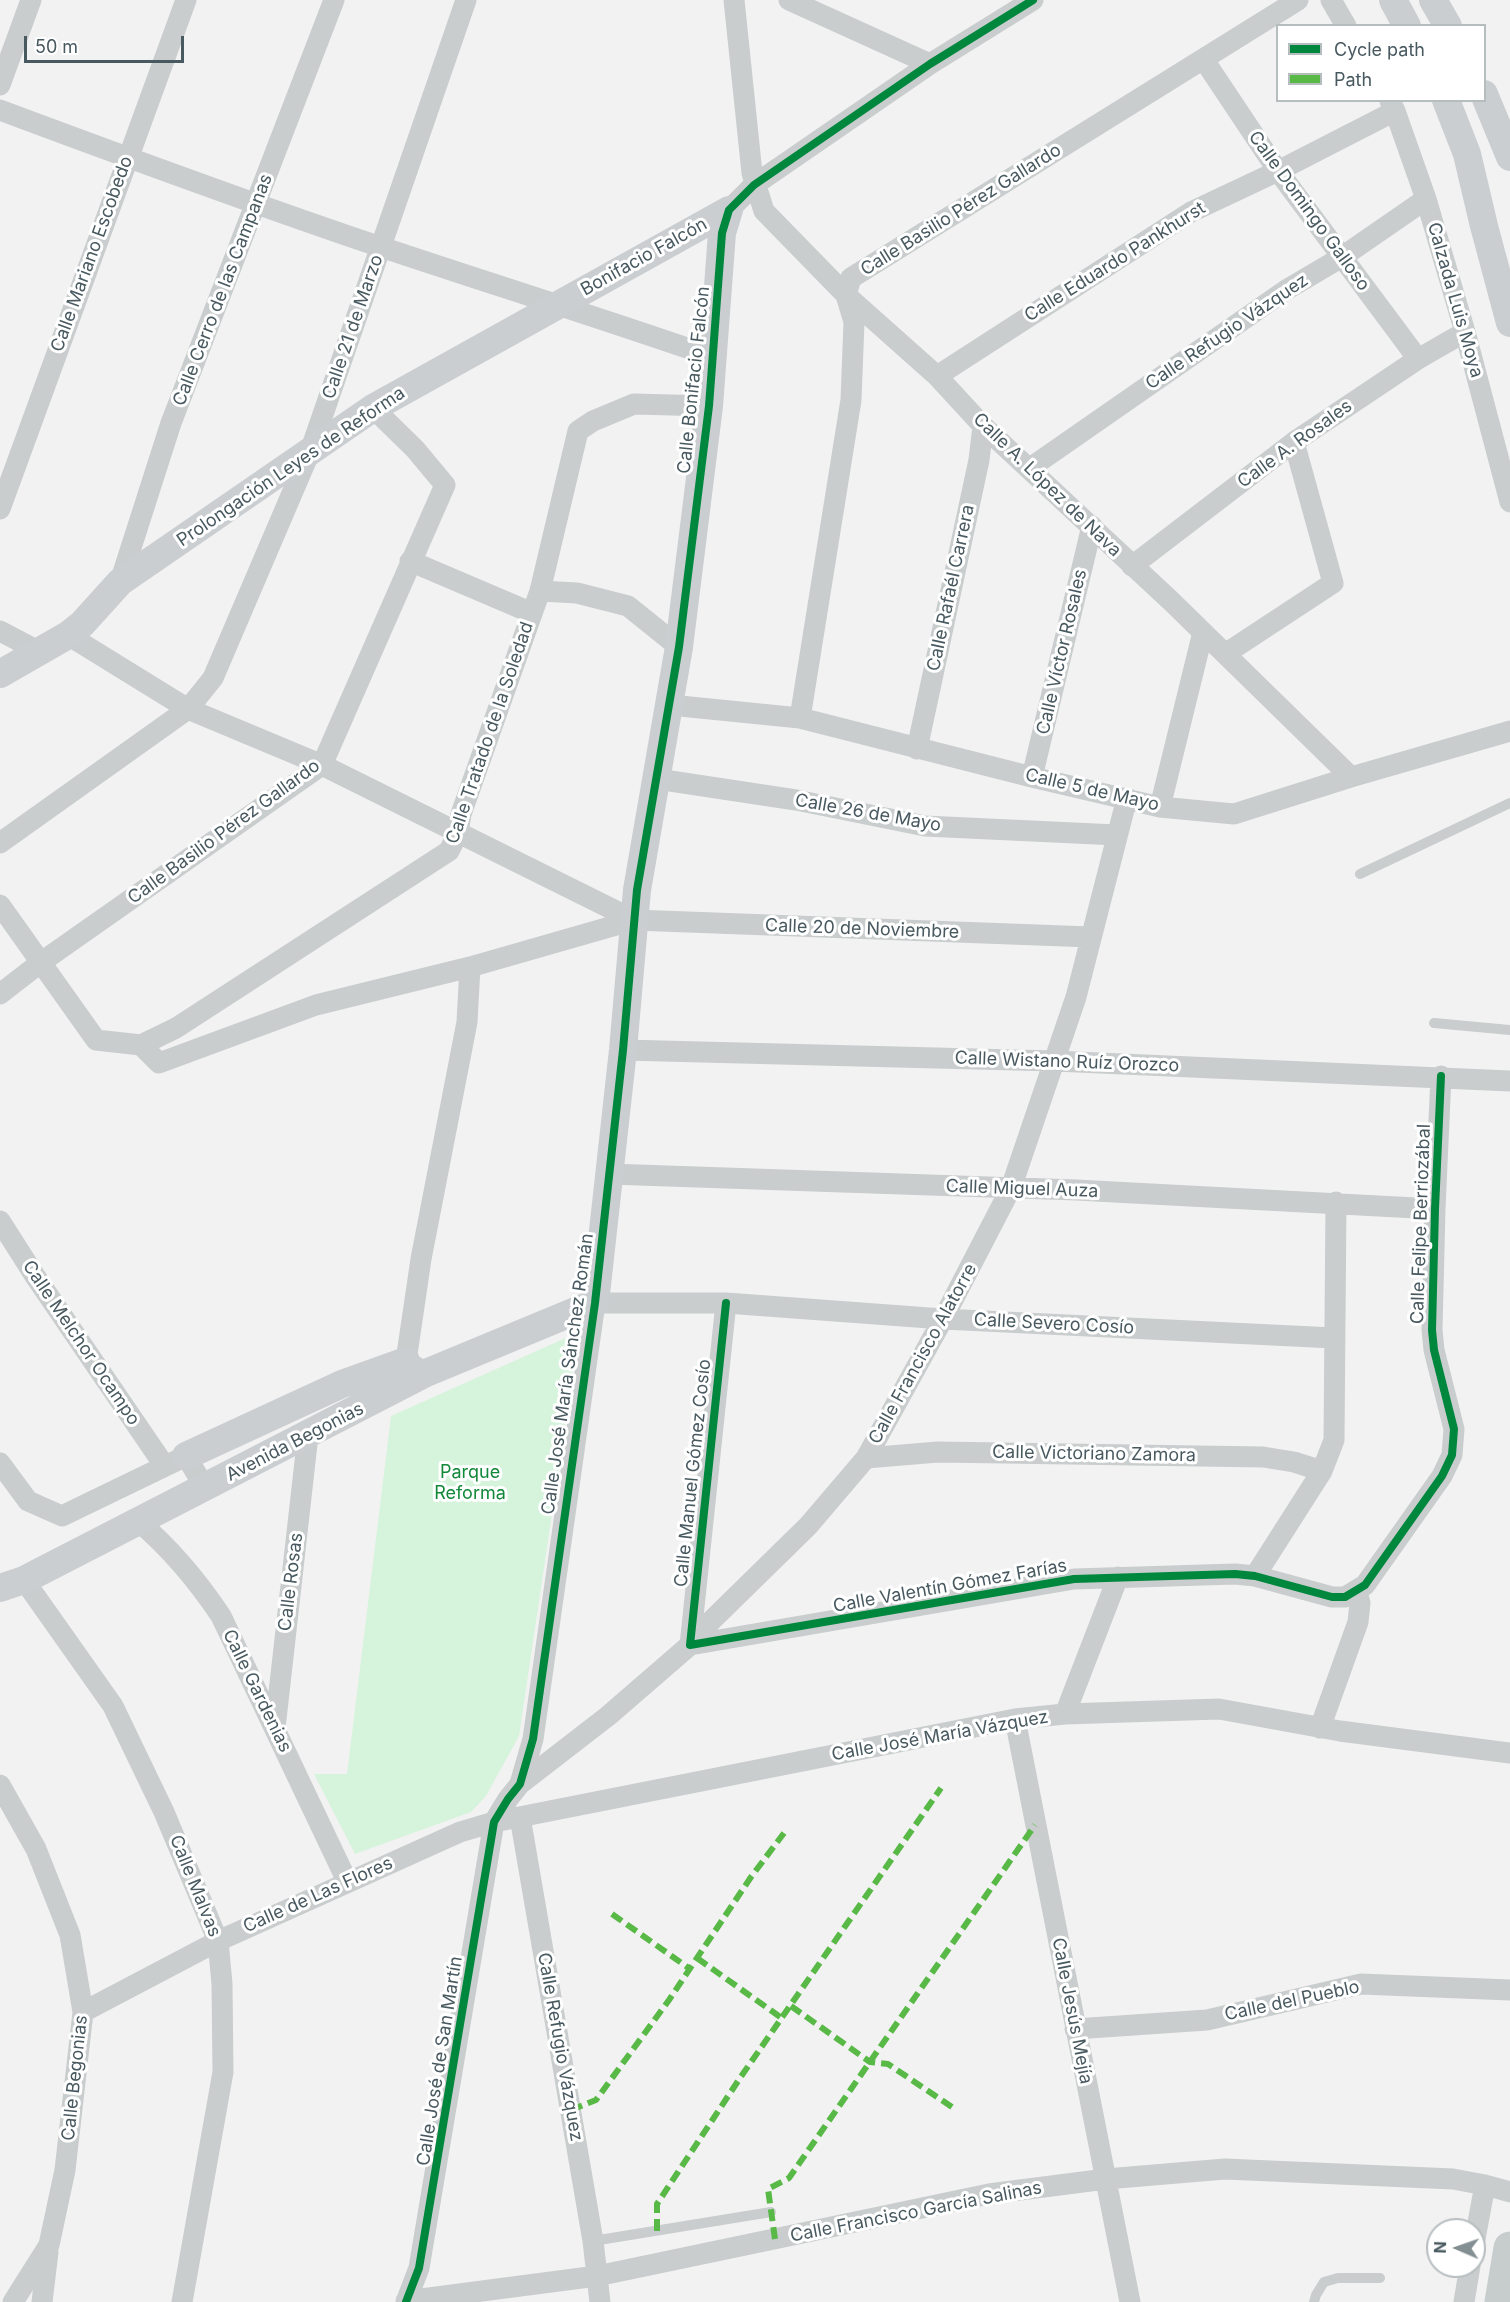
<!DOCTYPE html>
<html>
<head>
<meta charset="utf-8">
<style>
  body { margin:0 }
  #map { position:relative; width:1510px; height:2302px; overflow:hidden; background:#f3f2f2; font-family:Inter,sans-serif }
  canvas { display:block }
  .legend { position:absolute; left:1276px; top:24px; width:210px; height:78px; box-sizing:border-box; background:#fff; border:2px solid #b6bdbf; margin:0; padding:8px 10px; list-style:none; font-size:18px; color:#485960 }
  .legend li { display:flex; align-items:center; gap:12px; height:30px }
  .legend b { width:30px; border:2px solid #b6bdbf }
  .north { position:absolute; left:1426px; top:2218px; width:60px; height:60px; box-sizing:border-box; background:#fff; border:2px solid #b6bdbf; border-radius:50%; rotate:272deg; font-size:16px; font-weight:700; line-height:24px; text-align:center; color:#485960 }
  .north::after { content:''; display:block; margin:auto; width:21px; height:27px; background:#848f93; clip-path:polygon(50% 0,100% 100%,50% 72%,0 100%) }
  .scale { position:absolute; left:24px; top:36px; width:160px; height:27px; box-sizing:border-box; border:3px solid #485960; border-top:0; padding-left:8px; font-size:18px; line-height:21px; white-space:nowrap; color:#485960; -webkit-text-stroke:4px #fff; paint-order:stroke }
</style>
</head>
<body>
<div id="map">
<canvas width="1510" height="2302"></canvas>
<ul class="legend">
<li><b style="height:8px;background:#00873e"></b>Cycle path</li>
<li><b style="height:8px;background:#58b947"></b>Path</li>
</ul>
<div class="north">N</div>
<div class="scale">50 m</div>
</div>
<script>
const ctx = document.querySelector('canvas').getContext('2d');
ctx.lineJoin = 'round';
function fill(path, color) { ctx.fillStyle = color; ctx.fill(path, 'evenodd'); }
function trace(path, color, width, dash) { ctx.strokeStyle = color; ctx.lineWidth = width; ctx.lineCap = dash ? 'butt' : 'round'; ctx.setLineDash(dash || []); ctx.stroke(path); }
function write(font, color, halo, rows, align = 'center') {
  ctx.font = font + ' Inter,sans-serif'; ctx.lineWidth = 6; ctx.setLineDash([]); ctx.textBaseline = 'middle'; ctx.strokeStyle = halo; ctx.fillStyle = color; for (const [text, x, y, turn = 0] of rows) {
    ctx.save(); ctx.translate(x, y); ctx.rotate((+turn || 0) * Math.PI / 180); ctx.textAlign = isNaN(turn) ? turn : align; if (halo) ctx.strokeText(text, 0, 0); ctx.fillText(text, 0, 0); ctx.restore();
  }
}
fill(new Path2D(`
  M579,1332l-60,404 -33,60 -15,16 -116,42 -41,-80h33l44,-358z`), '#d6f3dc');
trace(new Path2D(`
  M1360,874l150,-71
  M1434,1023l76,7
  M593,2241l178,-29
  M1314,2302l2,-7 8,-13 14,-4h42`), '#c9cdce', 10);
trace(new Path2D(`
  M734,0l18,173 12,38 82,84 91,81 46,50 188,175 180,176
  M789,0l141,64
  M1331,0l15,26
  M1204,60l74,111 140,188
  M0,85l31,-85
  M1390,101l5,10 31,88 39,133 45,170
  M0,110c126,47 253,94 381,137 111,37 222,72 332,110
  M729,210l25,-25 176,-121 103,-64
  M937,376l254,-164 87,-41 117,-60
  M1030,468l256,-178 56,-33 84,-58
  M0,509l186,-509
  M410,561l122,52
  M1132,566l162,-124 124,-83 47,-27
  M120,582l51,-159 163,-423
  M540,591l37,2 51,13 51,41
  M0,631l38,20
  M68,635l120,74 134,56 312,155
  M1225,654l108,-71 -39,-141
  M670,705l130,13 232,59 128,30 74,7 117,-37 159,-46
  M800,718l51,-318 3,-78 -8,-27 5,-17 447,-278
  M917,749l62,-289 4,-34
  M1032,777l60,-251
  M657,779l139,21 129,26 192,9
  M1160,807l43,-175
  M0,843l188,-134 25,-31 98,-229 155,-449
  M0,905l96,135 45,5
  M0,994l40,-31 282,-198 123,-280 -30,-36 -42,-41
  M141,1045l35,-17 273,-177 9,-18 3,-19 79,-223 38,-160 15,-10 41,-17 75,2
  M141,1045l18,18 157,-58 154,-38
  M623,1050l431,11 456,20
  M609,1174l467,16 359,19
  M0,1221l35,55 129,189
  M726,1303l-36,342 384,-66 161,-5 20,2 77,21h13l20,-12 77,-109 10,-21 2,-26 -20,-79 -2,-20 3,-121 6,-133
  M418,1368l-12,-7 15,-102 46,-237 3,-55 164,-47 457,17
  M866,1458l72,-6 325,5 31,5 28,9
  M0,1463l28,38 34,15 124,-60 19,32
  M138,1521c33,28 59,59 83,95l126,265
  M1255,1576l67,-105 12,-31 2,-238
  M24,1580l89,126 51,106 54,129 4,43 1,88 -41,230
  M1065,1714l53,-137
  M1015,1719l115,583
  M275,1728l33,-293
  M1320,1728l38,-106 2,-19 -3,-11
  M520,1784l88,-68 82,-71 22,-25 96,-94 58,-68 77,-139 68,-131 65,-191 51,-199
  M0,1785l36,64 34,86 13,77 -18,158 -16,75 -36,57
  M520,1817l73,424 7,61
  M83,2012l135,-71 242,-109 34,-10 521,-103 50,-5 154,-5 121,22 170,22
  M1075,2029l132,-9 154,-36 149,6
  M1474,2244l11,-59
  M406,2301l191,-25 392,-82 117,-15 119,-10 228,10 32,6 25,7
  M42,2302l6,-50
  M406,2302l13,-34 75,-446 14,-23 12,-15 13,-45 62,-436h131l217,16 391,19
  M1464,2302l6,-36`), '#c9cdce', 21);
trace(new Path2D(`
  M1393,0l14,26
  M1433,0l15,26
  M1484,94l26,63
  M1446,100l21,54 17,72 26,97
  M0,674l68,-39 14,-11 38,-42 253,-174 356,-198
  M186,1456l156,-72 64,-23
  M0,1588l24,-8 402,-207 169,-70 28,-253 14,-160 42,-243 30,-241 13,-173 7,-23`), '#caced1', 28);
trace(new Path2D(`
  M1501,2302l9,-54`), '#c7cccd', 33);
trace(new Path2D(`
  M612,1914l78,55
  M697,1958l86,61
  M791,2006l79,56 18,2 67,45
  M571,2110l25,-10 73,-100 82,-123 33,-44
  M657,2231v-27l83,-126 201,-290
  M775,2239l-7,-50 21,-11 246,-353`), '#58b947', 6, [12, 6]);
trace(new Path2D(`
  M726,1303l-36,342 384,-66 161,-5 20,2 77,21h13l20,-12 77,-109 10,-21 2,-26 -20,-79 -2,-20 3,-121 6,-133
  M406,2302l13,-34 75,-446 14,-23 12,-15 13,-45 62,-436 28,-253 14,-160 42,-243 30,-241 13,-173 7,-23 25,-25 176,-121 103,-64`), '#00873e', 8);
write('18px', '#485960', '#fff', [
  ["Calle Basilio Pérez Gallardo",961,210,-32],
  ["Calle Domingo Galloso",1309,211,54],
  ["Calle Mariano Escobedo",92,254,-70],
  ["Bonifacio Falcón",644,257,-29],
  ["Calle Eduardo Pankhurst",1115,262,-32],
  ["Calle Cerro de las Campanas",223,290,-69],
  ["Calzada Luis Moya",1455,300,74],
  ["Calle 21 de Marzo",353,327,-71],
  ["Calle Refugio Vázquez",1227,332,-34],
  ["Calle Bonifacio Falcón",694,380,-84],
  ["Calle A. Rosales",1295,444,-36],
  ["Prolongación Leyes de Reforma",291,467,-34],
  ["Calle A. López de Nava",1047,485,44],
  ["Calle Rafaél Carrera",951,588,-78],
  ["Calle Víctor Rosales",1062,652,-77],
  ["Calle Tratado de la Soledad",490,733,-71],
  ["Calle 5 de Mayo",1092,790,13],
  ["Calle 26 de Mayo",868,813,10],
  ["Calle Basilio Pérez Gallardo",224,832,-36],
  ["Calle 20 de Noviembre",862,929,2],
  ["Calle Wistano Ruíz Orozco",1067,1062,2],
  ["Calle Miguel Auza",1022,1189,2],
  ["Calle Felipe Berriozábal",1421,1224,-88],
  ["Calle Severo Cosío",1054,1324,3],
  ["Calle Melchor Ocampo",81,1343,56],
  ["Calle Francisco Alatorre",923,1354,-61],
  ["Calle José María Sánchez Román",568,1374,-82],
  ["Avenida Begonias",295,1442,-27],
  ["Calle Victoriano Zamora",1094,1454,1],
  ["Calle Manuel Gómez Cosío",693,1473,-84],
  ["Calle Rosas",291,1582,-83],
  ["Calle Valentín Gómez Farías",950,1586,-10],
  ["Calle Gardenias",257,1691,64],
  ["Calle José María Vázquez",940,1736,-10],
  ["Calle Malvas",195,1886,68],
  ["Calle de Las Flores",318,1895,-24],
  ["Calle del Pueblo",1292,2001,-12],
  ["Calle Jesús Mejía",1072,2011,79],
  ["Calle Refugio Vázquez",560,2047,80],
  ["Calle José de San Martín",440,2061,-81],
  ["Calle Begonias",75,2078,-84],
  ["Calle Francisco García Salinas",916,2212,-11]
]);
write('18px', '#128839', '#fff', [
  ["Parque",470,1473],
  ["Reforma",470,1494]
]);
</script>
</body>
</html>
